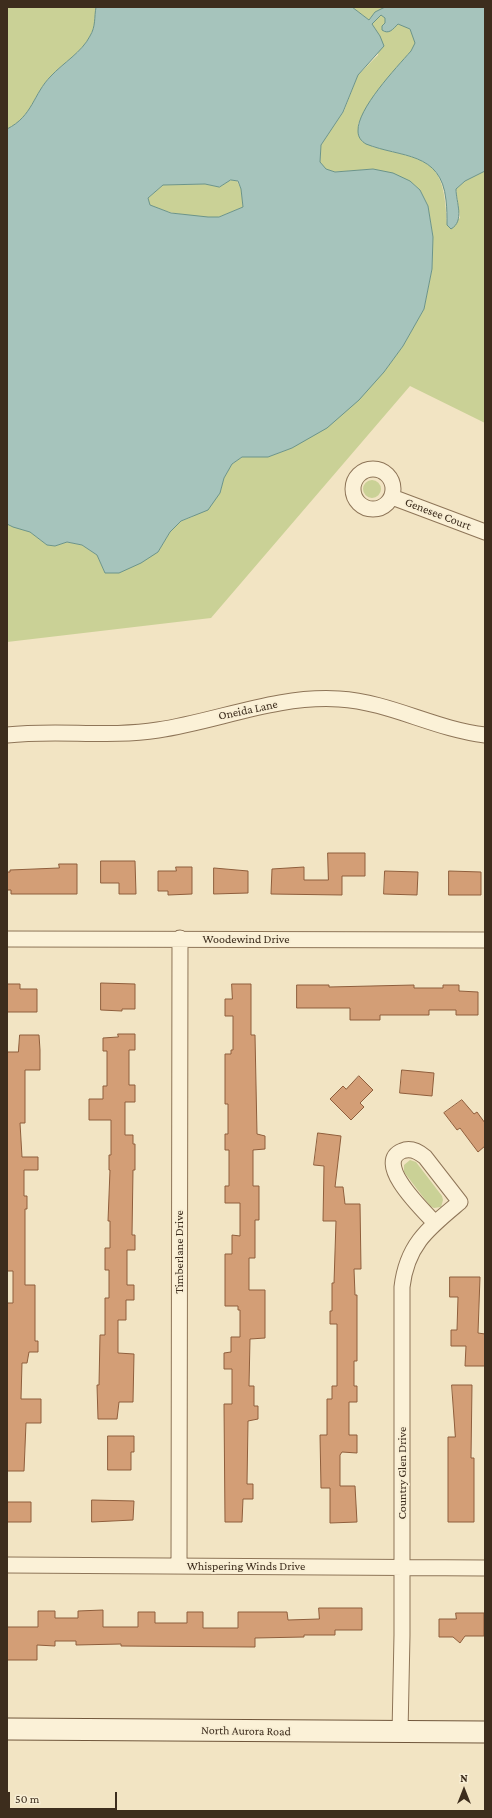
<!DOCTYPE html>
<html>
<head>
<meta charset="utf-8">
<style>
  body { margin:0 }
  #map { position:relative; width:492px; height:1818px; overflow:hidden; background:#f2e4c3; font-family:"Crimson Pro",serif }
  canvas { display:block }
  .frame { position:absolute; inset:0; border:8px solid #3d2d1d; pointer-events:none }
  .north { position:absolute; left:444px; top:1770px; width:40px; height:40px; -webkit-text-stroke:3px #f8eed4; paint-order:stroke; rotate:0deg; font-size:11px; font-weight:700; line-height:16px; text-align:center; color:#3d2d1d }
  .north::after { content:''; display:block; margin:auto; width:14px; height:18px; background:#3d2d1d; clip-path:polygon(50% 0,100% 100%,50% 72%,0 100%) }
  .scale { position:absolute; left:8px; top:1792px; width:109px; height:18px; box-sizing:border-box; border:2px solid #3d2d1d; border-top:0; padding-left:5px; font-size:12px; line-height:14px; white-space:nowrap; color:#3d2d1d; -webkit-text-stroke:3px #f8eed4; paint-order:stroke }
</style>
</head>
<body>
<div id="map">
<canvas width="492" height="1818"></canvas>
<div class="frame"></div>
<div class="north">N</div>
<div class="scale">50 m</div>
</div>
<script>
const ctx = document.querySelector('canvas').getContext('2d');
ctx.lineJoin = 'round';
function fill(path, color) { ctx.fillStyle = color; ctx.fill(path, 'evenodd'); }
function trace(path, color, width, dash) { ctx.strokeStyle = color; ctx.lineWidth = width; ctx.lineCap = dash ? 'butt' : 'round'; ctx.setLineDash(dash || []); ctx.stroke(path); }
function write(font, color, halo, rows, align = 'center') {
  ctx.font = font + ' "Crimson Pro",serif'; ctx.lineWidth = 3.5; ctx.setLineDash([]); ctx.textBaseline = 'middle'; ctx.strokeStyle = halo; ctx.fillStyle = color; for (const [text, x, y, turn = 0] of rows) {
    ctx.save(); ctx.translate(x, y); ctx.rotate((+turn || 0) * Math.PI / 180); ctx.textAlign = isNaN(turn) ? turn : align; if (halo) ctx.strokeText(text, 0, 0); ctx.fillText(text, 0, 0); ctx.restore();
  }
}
fill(new Path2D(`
  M7,7h89c-2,11 0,19 -6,29 -8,16 -27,27 -39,40 -18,18 -18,40 -44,53z
  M352,7h33l-10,5 -6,8z
  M381,15l5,3 -1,5 -3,3c17,-2 29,-5 34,17l-5,8 -36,43 -17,30 15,23c59,15 71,12 74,78l13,-7 -4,-29 9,-8 20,-10v252l-75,-37 -199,232 -204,24v-118l23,8 17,13 8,1 12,-4 15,3 15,10 8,18 53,-21 12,-20 11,-11 11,-4 28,-24 4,-15 8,-14 10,-7h26l24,-9 92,-76 19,-26 21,-37 8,-40 1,-32 -5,-31 -8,-16 -10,-9 -37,-12 -38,3 -10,-3 -5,-7 1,-17 23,-34 14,-36 20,-20 2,-19 -8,-12z
  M231,180l6,1 4,8 2,18c-2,1 -24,10 -25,10 -18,2 -53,-4 -68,-12l-2,-7 15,-13 42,-1 14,3z
  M363 489a9 9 0 1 1 18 0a9 9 0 1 1-18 0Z
  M410,1160l6,2 26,34 1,4 -2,7 -7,1 -4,-2 -26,-34v-7z`), '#cad196');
const water = new Path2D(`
  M96,7h256l17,13 6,-8 10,-5h100v164l-20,10 -9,8c0,13 9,32 -5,40l-4,-4c0,-8 0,-17 -1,-25 -5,-49 -45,-42 -80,-56 -5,-3 -8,-7 -8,-13 -1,-22 38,-63 53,-80l4,-8 -5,-14 -12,-5c-5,5 -9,11 -16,6v-4l3,-3v-5l-4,-3 -9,9 8,12 4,10 -26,29 -15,37 -22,33 -1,17 6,7 9,3 38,-3 20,4 17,8 10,9 8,16 5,31 -1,32 -8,40 -21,37 -19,26 -25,28 -32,28 -35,20 -24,9h-26l-10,7 -8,14 -4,15 -12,17 -27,11 -11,11 -12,20 -17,11 -22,10h-14l-8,-18 -15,-10 -15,-3 -12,4 -8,-1 -17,-13 -17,-5 -6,-3v-395c26,-13 26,-35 44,-53 12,-13 31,-24 39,-40 6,-10 4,-18 6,-29zM231,180l7,1 3,8 2,18 -24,10h-11l-37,-4 -21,-8 -2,-7 15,-13 42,-1 14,3z`);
fill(water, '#a6c4bc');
trace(water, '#6b948a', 1);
const building = new Path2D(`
  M328,853h37v23h-23v19l-71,-1 1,-25 32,-2v13h24z
  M101,861h34l1,33h-17v-11h-18z
  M59,864h18v30h-66v-4h-4v-18h3v-2l49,-2z
  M176,867h16v27l-24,1v-4h-10v-20h18z
  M214,868l34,3v22l-34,1z
  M385,871l33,1 -1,23 -33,-1z
  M449,871l32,1v23h-32z
  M101,983l34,1v25h-13v2l-21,-1z
  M7,984h13v5h17v23h-30z
  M232,984h19v51h4l2,99 8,2v13l-12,1v36h6v34h-4v38h-6v32h16v48l-15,1 -1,47h5v20h4v13l-10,2 -1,63h6v15h-10l-1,23h-17l-1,-118h8v-35h-8v-16l7,-1v-15h9v-27h-2v-4h-13v-52h7v-19l8,1v-33h-15v-17h4v-36h-4v-16h3v-30h-3v-50h6v-4h2v-34h-8v-17h7z
  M297,985h32v2l85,-2v3h29v-3h16v6l19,1v23h-22v-5h-27v5h-49v5h-30v-12h-53z
  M118,1034h17v16h-6v35h6v17h-10v33h8v9h2v26h-2l-1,65h3v15h-8v35h7v15h-8v20h-8v33l16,1 -1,48h-14l-2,17h-19l-1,-34h2l1,-50h5v-37h4v-28h-4v-22h5v-27h-2l2,-51h-1v-15h2v-35h-22v-21h14v-13h4v-35h-4v-13l15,-1z
  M20,1035h19l1,15v20h-15v53h-5l2,34h16v13h-14v26h3v13h-2v76h10v56h3v11h-9l-2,11h-5l-1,36h20v24h-15l-2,48h-17v-168h6v-32h-6v-219h11z
  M402,1070l32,3 -2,23 -32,-3z
  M359,1076l14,14 -13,13 4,4 -13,13 -21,-21 13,-13 3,3z
  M462,1100l12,14 3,-2 8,11v23l-7,6 -18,-24 -3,2 -13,-17z
  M318,1133l23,3 -6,51h8l2,17h15l1,65h-7l1,26h2v66h-3v25h3v16h-8v33h8v18l-15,-1 -2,3v31h15l2,36 -27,1v-35h-9l-1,-53h7v-36h5v-13h5v-62h-7v-13h2v-28h2l2,-62h-13l1,-55 -10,-1z
  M450,1277h30l-2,56 7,1v32h-20l1,-20h-15v-16h6l1,-33h-8z
  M452,1385h20l-1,73h3v64h-26v-85h7z
  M108,1436h26v16h-3v18h-23z
  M92,1500l42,1 -1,19 -41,2z
  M7,1502h24v20h-24z
  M319,1608h43v22h-27v5h-31v2l-49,1v9l-134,-1v-2l-45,1v-4h-21v5l-18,-1v15h-30v-33h31v-16h17v7h23v-7l25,-1v17h35v-15h17v11h32v-11h16v16h35v-16h49l1,8 31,-1z
  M456,1613h28v23h-19l-5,7 -7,-6h-14v-18h17z`);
fill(building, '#d39e76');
trace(building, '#8f5e3c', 1);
const street = new Path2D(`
  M353 489a20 20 0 1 1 40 0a20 20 0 1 1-40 0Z
  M392,497l93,35
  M7,735c50,-6 101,3 151,-5 60,-9 119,-35 181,-31 51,3 95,30 146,36
  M7,939l478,1
  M7,1565l478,3
  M179,1566l1,-628
  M400,1733l2,-98v-348c5,-43 27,-59 58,-85l-35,-45c-6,-5 -14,-10 -23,-6 -29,12 22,60 33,72`);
const secondary = new Path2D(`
  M7,1729l478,3`);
trace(street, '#8e7558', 17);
trace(secondary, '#70563b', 23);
trace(street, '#fbf1d7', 15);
trace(secondary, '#fbf1d7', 21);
write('12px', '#3d2d1d', '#f8eed4', [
  ["Genesee Court",438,514,21],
  ["Oneida Lane",248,710,-12],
  ["Woodewind Drive",246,939],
  ["Timberlane Drive",179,1252,-90],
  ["Country Glen Drive",402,1473,-90],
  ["Whispering Winds Drive",246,1566],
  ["North Aurora Road",246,1731,1]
]);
</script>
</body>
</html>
